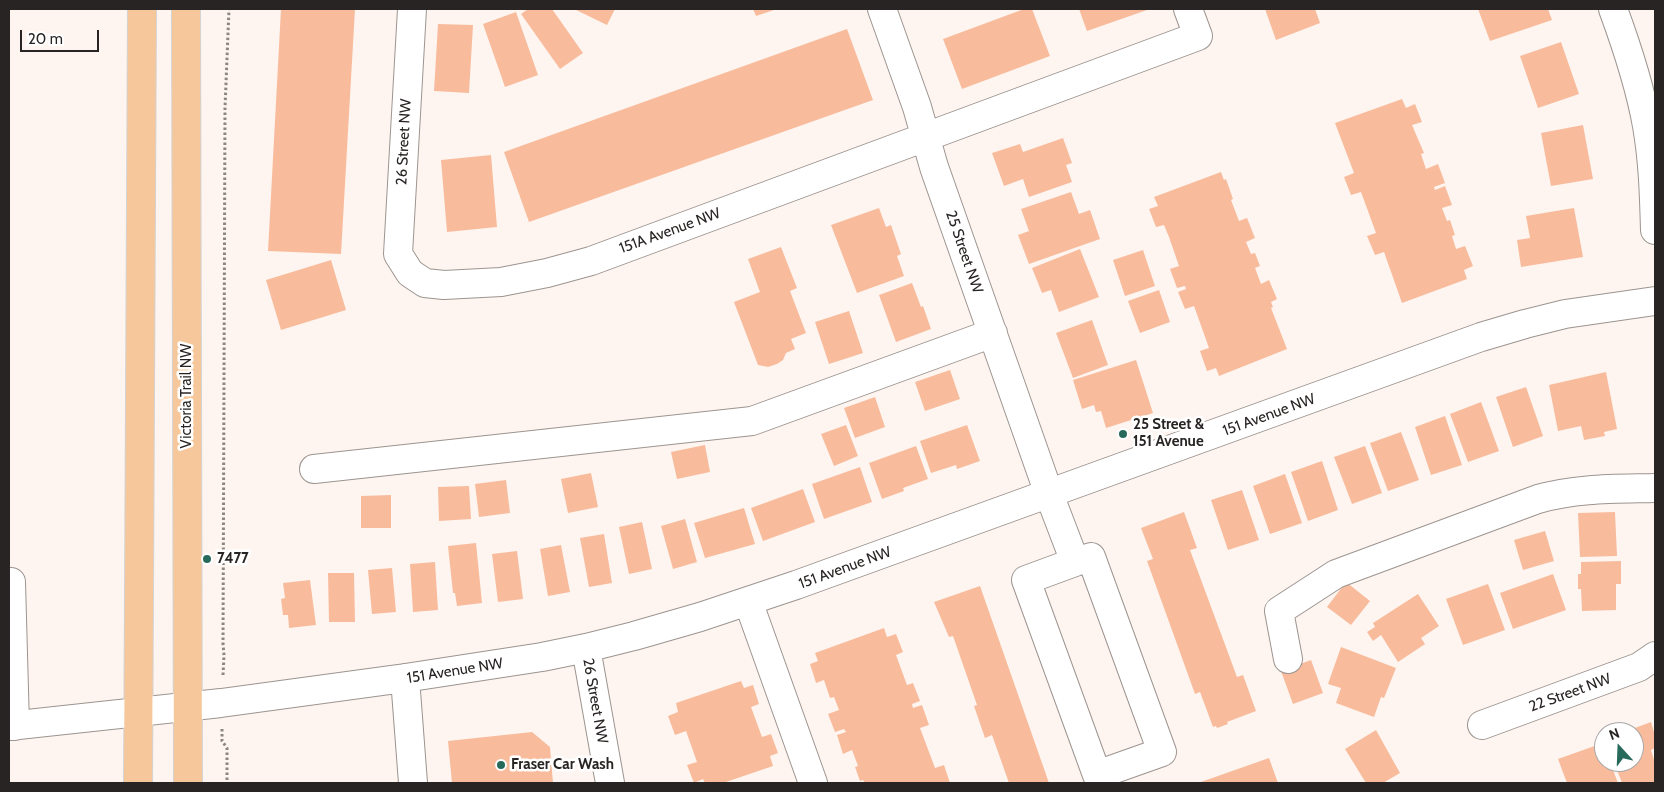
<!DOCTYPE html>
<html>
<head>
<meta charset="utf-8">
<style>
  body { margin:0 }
  #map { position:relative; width:1664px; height:792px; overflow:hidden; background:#fef5f0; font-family:Cabin,sans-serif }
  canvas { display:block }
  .frame { position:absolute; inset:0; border:10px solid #282423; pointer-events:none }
  .north { position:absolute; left:1594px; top:722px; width:50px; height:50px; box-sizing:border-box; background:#fff; border:1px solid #a9a7a7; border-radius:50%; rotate:340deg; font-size:14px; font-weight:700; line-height:20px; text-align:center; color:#282423 }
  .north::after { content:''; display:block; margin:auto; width:18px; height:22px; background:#276a5c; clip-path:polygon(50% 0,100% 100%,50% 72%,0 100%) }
  .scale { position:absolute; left:20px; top:30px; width:79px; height:22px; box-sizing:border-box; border:2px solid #282423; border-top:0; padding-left:6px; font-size:15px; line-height:18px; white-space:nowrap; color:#282423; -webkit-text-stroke:4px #fff; paint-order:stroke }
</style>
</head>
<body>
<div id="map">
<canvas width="1664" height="792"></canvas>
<div class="frame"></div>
<div class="north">N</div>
<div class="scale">20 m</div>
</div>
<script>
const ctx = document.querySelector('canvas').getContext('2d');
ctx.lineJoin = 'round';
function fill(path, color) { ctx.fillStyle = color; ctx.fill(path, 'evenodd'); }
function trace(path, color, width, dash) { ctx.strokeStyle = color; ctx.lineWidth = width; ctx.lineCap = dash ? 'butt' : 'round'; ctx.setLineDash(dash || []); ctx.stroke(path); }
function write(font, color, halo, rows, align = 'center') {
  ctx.font = font + ' Cabin,sans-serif'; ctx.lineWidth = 5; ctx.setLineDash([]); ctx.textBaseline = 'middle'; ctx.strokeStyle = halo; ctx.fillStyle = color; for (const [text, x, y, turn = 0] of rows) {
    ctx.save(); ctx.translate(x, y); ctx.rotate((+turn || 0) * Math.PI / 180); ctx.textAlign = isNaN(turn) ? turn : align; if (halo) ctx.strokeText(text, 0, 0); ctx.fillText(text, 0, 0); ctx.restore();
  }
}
fill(new Path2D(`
  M281,9h74l-14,245 -73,-3z
  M528,9h24l31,44 -23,16 -39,-55z
  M574,9h41l-8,16z
  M753,9h24l-21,7z
  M1024,9h8l18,47 -88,33 -19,-50z
  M1079,9h68v1l-60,21z
  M1265,9h50l5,14 -44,17z
  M1478,9h70l4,11 -62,21z
  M516,12l22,63 -33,12 -22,-63z
  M438,24l35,1 -4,68 -35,-2z
  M847,29l26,71 -344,122 -25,-70z
  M1561,42l18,52 -41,14 -18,-52z
  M1402,99l4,9 9,-4 7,18 -10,3 12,28 -3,1 5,15 12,-5 7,19 -11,4 1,3 10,-4 7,19 -10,3 5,13 3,-1 5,15 -3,1 4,13 9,-3 8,20 -9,4 3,9 -65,24 -18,-51 -9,3 -8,-19 9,-3 -15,-41 -10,3 -7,-18 10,-4 -19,-50z
  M1583,125l10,54 -42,7 -10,-53z
  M1063,138l9,25 -6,2 6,17 -43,15 -6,-18 -19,7 -12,-33 28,-9 3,8z
  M491,155l6,72 -50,5 -6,-72z
  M1221,172l3,8 2,-1 7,20 -2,1 8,21 8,-3 8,20 -9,4 5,12 4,-1 5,13 -5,2 6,16 8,-4 8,19 -6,3 2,5 -2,1 16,41 -68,27 -3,-8 -9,3 -7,-20 9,-3 -15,-42 -9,3 -7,-17 8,-3 -1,-3 -8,2 -7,-19 9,-3 -10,-29 -5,-12 -8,2 -7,-18 9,-3 -4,-9z
  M1071,192l8,22 11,-4 10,29 -71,25 -11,-29 11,-4 -8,-22z
  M879,208l7,19 5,-2 10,29 -4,2 7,20 -47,17 -26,-68z
  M1574,208l9,49 -62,10 -4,-27 13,-2 -4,-22z
  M781,247l16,41 -7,3 16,42 -15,6 4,10 -9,4 -3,7 -6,4 -9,3 -10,-2 -24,-63 26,-10 -12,-33z
  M1080,249l19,48 -40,15 -8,-22 -9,3 -10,-25z
  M1143,250l12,36 -30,10 -12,-36z
  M331,260l15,50 -65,20 -15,-50z
  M912,283l9,24 2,-1 8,23 -35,13 -17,-47z
  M1159,290l11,32 -30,11 -12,-32z
  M849,311l14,42 -34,11 -14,-42z
  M1092,320l16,45 -35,13 -17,-45z
  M1136,360l17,53 -47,15 -5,-17 -5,1 -2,-7 -12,4 -9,-29z
  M950,370l10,29 -35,12 -10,-29z
  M1606,372l11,57 -13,3 1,4 -21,4 -3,-14 -23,5 -9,-46z
  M1526,387l17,49 -30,11 -17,-50z
  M875,397l10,30 -30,11 -11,-30z
  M1481,402l18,49 -31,11 -18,-48z
  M1445,416l17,49 -31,10 -16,-48z
  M846,425l12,31 -24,10 -13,-32z
  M967,425l13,36 -23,8 -1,-4 -25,8 -11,-32z
  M1401,432l18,48 -31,11 -18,-48z
  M705,445l5,27 -33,7 -6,-27z
  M916,446l12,33 -25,9 1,3 -22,8 -13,-36z
  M1365,446l17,47 -30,11 -18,-47z
  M1322,461l16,49 -30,11 -17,-49z
  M860,467l12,35 -48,17 -12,-35z
  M591,473l7,34 -30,6 -7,-34z
  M1285,474l17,49 -32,11 -17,-48z
  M506,480l4,33 -31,4 -4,-33z
  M469,486l2,33 -32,2 -1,-34z
  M803,489l12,33 -52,19 -12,-33z
  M1242,490l17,50 -31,10 -17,-50z
  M391,495v33h-30v-32z
  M744,508l11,36 -50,14 -11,-35z
  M1184,512l13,36 -7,2 47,127 6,-2 13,36 -29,11 1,2 -11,4 -1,-2 -3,1 -13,-35 -5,2 -48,-133 6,-2 -12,-31z
  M1615,512l2,44 -37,1 -2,-44z
  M685,519l12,43 -24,7 -12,-43z
  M642,522l10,47 -23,5 -10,-47z
  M1545,531l9,30 -31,9 -9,-30z
  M604,534l8,49 -23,4 -9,-49z
  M476,543l6,60 -25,3 -2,-13h-2l-5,-47z
  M561,545l9,47 -22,4 -8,-47z
  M517,551l6,48 -25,3 -6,-48z
  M1621,561v23h-5v26l-34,1 -1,-22h-3v-15h3v-12z
  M435,562l3,48 -25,2 -3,-48z
  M392,568l4,44 -24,2 -4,-44z
  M328,573h26l1,49h-26z
  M1553,574l13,36 -53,19 -13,-36z
  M310,580l6,45 -27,3 -1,-13h-5l-2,-16 4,-1 -2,-15z
  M1346,582l24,19 -19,24 -24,-18z
  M1488,584l17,46 -42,15 -17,-46z
  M980,586l69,197h-40l-17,-48 -7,3 -11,-32 3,-1 -24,-69 -4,1 -15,-35z
  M1418,594l21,32 -18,12 4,6 -27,18 -17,-27 -8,6 -6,-9 8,-5 -2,-4z
  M884,628l3,9 9,-3 7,18 -7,3 11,30 6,-2 7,18 -8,3 1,4 9,-3 7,20 -9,3 15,40 9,-3 6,18h-85l-2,-3 -3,1 -5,-14 3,-1 -6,-16 -9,4 -6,-19 9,-3 -2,-3 -9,3 -7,-18 11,-4 -5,-13 -4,1 -6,-18 -8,3 -6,-19 8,-3 -3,-8z
  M1341,647l55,21 -12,30 -3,-1 -7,20 -38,-14 5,-15 -13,-4z
  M1311,660l12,33 -30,11 -12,-33z
  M741,681l3,7 9,-3 6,19 -8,3 11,30 9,-3 7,19 -8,3 3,10 -50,17h-18l-2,-4 -9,4 -7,-18 10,-3 -11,-31 -11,4 -7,-19 10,-4 -2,-9z
  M1651,722l4,13v13l-4,2 4,13v20h-33l-8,-21h20v-30h-10z
  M1376,730l24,43 -17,10h-17l-21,-34z
  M532,732l18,15 3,36h-101l-4,-42z
  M1603,743l1,19h6l8,21h-51l-9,-24z
  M1269,758l9,25h-80z`), '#f8bc9d');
const minor = new Path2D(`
  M412,9l-14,245 12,19 15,10 19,2 57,-3 46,-9 44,-12 607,-225 -10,-27
  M882,9l35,98 17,60 115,327 26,68 16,-5 71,195 -65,23 -71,-195 49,-18
  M1613,9c14,38 27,77 34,117 6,34 7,69 8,104
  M314,469l438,-48 241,-88
  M11,582l4,144
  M748,601l65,182
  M586,648l24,135
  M1288,659l-9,-48 57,-37 202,-75c39,-11 77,-10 117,-11
  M405,678l8,105
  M1482,725l157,-58 16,-11
  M9,726l212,-23 184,-25 137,-21 44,-9 48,-12 66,-19 96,-32 685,-248 44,-13 40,-10 90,-13`);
const major = new Path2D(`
  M186,9l2,774
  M138,783l4,-774`);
trace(minor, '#9c9490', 30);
trace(major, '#d4d3d3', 30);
trace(new Path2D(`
  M223,675l1,-20 -1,-11 2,-536 4,-99
  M222,729v12l5,7v35`), '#8c8683', 3, [2.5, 2.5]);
trace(minor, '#fff', 28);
trace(major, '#f5c79a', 28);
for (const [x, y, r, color] of [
  [1123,434,5,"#276a5c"],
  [207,559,5,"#276a5c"],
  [501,765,5,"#276a5c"]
]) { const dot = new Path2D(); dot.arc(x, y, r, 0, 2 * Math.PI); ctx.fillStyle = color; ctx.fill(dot); trace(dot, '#fff', 2); }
write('15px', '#282423', '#fff', [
  ["26 Street NW",404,142,-87],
  ["151A Avenue NW",670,231,-20],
  ["25 Street NW",964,252,71],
  ["Victoria Trail NW",187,396,-90],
  ["151 Avenue NW",1269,415,-20],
  ["151 Avenue NW",845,568,-20],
  ["151 Avenue NW",455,671,-9],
  ["22 Street NW",1570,693,-20],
  ["26 Street NW",595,701,80]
]);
write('bold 15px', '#282423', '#fff', [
  ["25 Street &",1133,425],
  ["151 Avenue",1133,442],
  ["7477",217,559],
  ["Fraser Car Wash",511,765]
], 'left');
</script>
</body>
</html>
